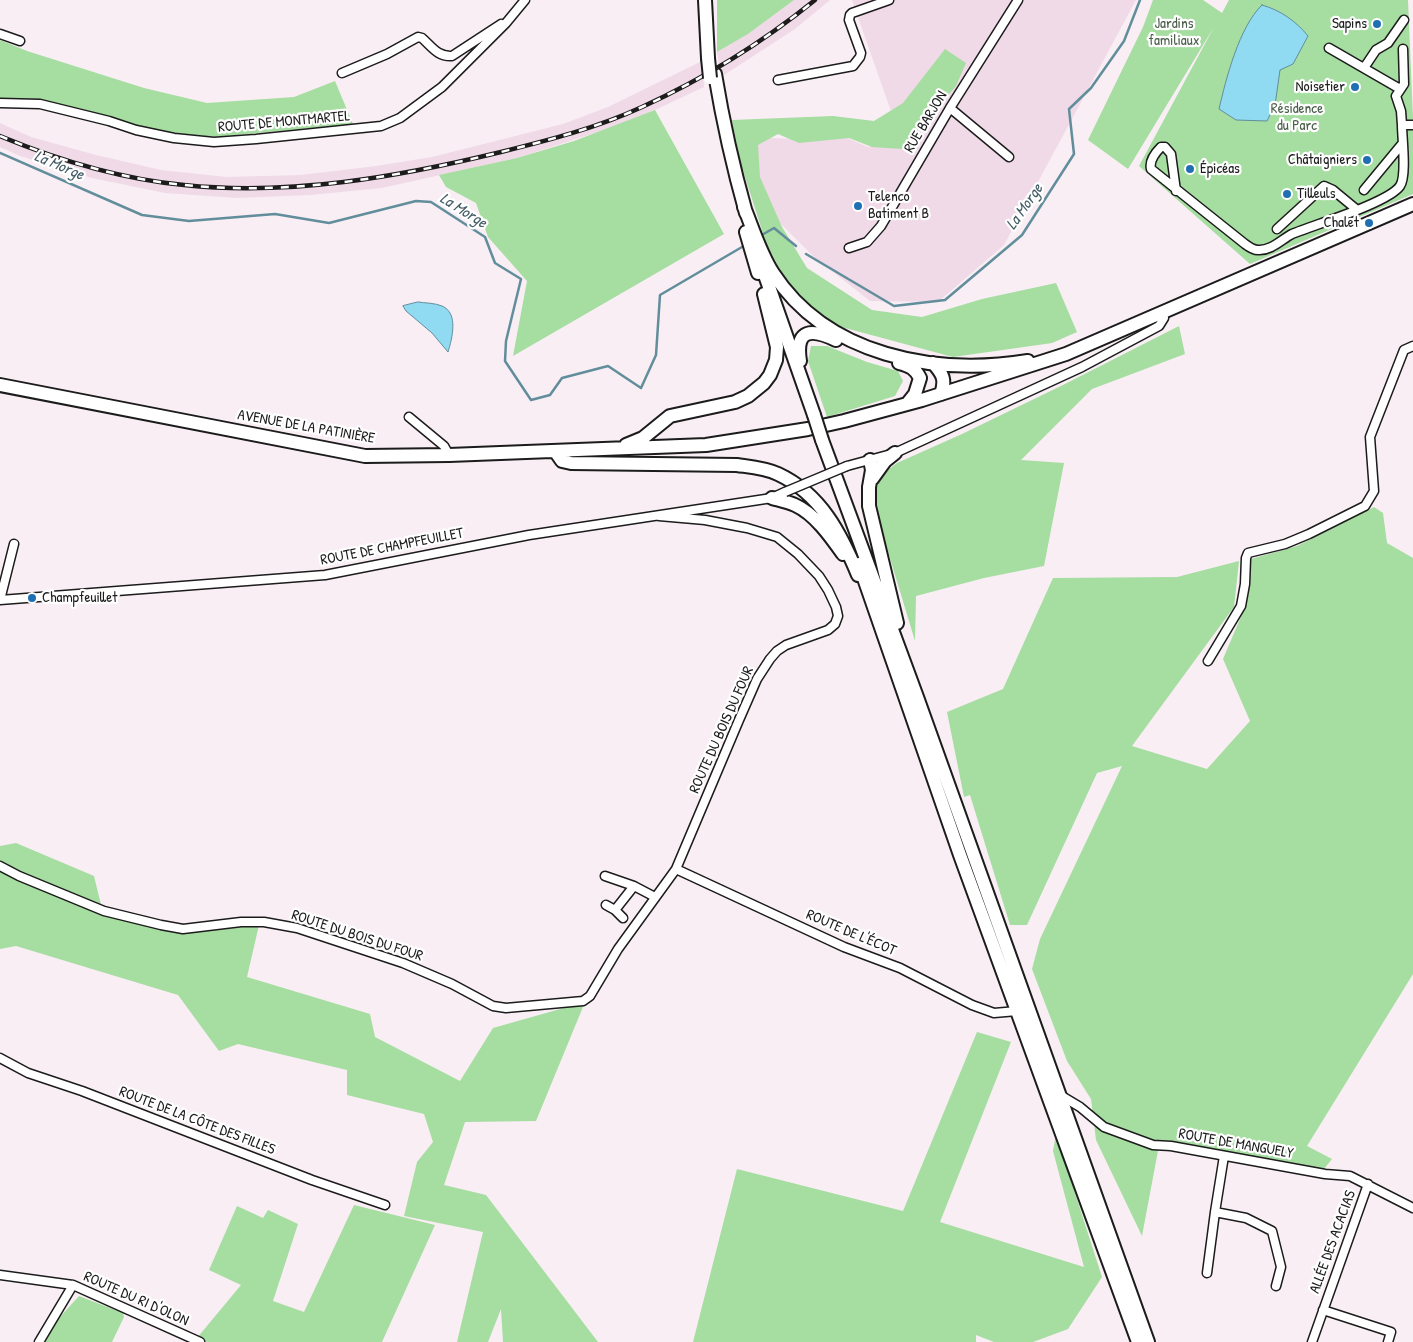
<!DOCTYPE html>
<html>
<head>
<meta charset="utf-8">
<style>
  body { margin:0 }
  canvas { display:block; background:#f8eef4 }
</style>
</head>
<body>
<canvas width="1413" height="1342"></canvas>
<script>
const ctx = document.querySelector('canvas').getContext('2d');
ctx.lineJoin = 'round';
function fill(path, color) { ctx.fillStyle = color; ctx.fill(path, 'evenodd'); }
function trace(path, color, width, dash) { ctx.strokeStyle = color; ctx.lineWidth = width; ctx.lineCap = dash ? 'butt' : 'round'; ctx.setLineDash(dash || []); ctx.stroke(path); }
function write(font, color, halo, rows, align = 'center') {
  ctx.font = font + ' "Patrick Hand",sans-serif'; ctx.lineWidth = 4.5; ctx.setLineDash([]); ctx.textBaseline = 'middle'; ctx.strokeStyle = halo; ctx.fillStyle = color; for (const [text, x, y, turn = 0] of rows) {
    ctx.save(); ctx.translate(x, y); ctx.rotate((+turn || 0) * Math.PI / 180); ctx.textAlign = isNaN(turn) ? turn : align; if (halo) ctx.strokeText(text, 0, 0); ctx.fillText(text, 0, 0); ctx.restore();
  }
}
fill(new Path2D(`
  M794,0h36l-35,29 -74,48 -4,-25 31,-18z
  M852,0h284l-132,245 -66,57 -68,-1 -57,-45 -70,-70 -11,-66 17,17 46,2 43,-5 30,13 20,-4 12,-6z
  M702,61l2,26 -49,23 -45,18 -93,30 -135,30 -72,7 -73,3 -72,-5 -73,-15 -72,-22 -20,-9v-24l31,14 65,18 65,15 66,7 74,-2 75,-9 56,-9 131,-33 45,-17z`), '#f0dae7');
fill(new Path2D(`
  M717,0h77l-46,34 -31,18z
  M1153,0h50l19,13 7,-13h179l5,118v76l-163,70 -111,-98 75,-139 -86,142 -40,-29 55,-113z
  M0,40l27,11 117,37 63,15 87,-6 41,-16 18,43 -138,13 -76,-7 -106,-29 -33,-3z
  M945,49l21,14 -10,23 -54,63 -30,-2 -23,-9 -50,5 -21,-9 -20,11 2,32 22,50 25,41 65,42 50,7 60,-18 74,-16 21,49 -25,11 -99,14 -119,-32 -43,-35 -25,-47 -26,-82 -8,-41 101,-4 41,5 29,-18z
  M655,110l69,124 -211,122 14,-75 -39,-44 -12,-34 -30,-16 -7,-12 78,-17 57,-17z
  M1179,326l6,28 -93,35 -71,71 43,3 -20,103 -60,12 -68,18 -1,45 -42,-139 7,-26 17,-13 65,-29 103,-50z
  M811,346h16l40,16 31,9 5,10 -8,15 -68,21 -19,-56z
  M1374,507l9,6 4,30 26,15v416l-106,172 25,13 -8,10 -164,-29 -18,96 -46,-96 -5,-41 -24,-38 -35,-92 8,-30 82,-173 -25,7 -70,152h-17l-40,-130 -6,2 -17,-85 56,-23 50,-111 124,-1 62,-16 -5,46 -102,139 75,23 43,-48 -27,-62 22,-52 6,-48 46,-13z
  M16,843l78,33 9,37 79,13 77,-1 -12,52 123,37 5,23 85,44 33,-53 92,-26 -49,119 -71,1 -21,63 42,10 112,147h-95l-2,-33 -13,33h-31l26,-110 -79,-16 13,-54 16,-20 -9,-28 -77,-19v-25l-109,-26 -19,7 -41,-56 -162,-49 -16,3v-103z
  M977,1032l34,10 -71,180 144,45 -31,-116 3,-17 46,143 -34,52 -35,13h-39l-18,-7v7h-283l44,-173 166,42z
  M354,1205l81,20 -53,117h-175l-10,-4 44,-53 -32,-15 28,-64 26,12 5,-8 30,14 -25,77 31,11z
  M79,1296l44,17 1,4 -12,25h-67l14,-24z`), '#a6dda1');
const water = new Path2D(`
  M1262,5c18,5 34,16 46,31l-15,28 -13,6 -5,35 -8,16 -31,-1 -17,-11c7,-30 20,-82 43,-104z
  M418,302c7,1 17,1 24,4 17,7 10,33 6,46l-16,-19 -26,-22 -3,-5z`);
fill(water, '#90daf2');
trace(water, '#628e9c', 1);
trace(new Path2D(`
  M0,153l142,62 47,6 86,-7 54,9 87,-22 15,1 54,35 10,26 26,16 -15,62 -1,20 26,39 19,-5 12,-17 46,-12 33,22 15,-33 4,-60 82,-48
  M760,236l14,-8 22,18
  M806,254l88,52 51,-6 77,-65 52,-81 -5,-45 22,-21 33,-47 16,-41`), '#628e9c', 2.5);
const street = new Path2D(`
  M0,34l20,7
  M1329,48l71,41
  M1364,68l12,-18 12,-7 16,-23
  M342,73l45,-19 31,-17 4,1c10,9 16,19 30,18l49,-32
  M778,80l75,-14 7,-9 1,-4 -12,-33 1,-5 2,-2 37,-13
  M0,103l40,1 69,17 27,9 38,8 40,4 42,-3 125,-13 19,-8 42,-31 64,-64 19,-23
  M950,108l59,49
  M1402,125l-1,-14 -5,-15 8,-12 -1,-35
  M1364,190l38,-46
  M1176,191l-5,-37 -6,-7h-4c-5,5 -12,14 -10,22l94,75c4,3 8,6 13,6 13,1 24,-11 34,-16 24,-10 96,-31 108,-48 7,-10 2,-48 2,-61h11
  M1277,229l47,-43 9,4 23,19
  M849,248l18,-6 14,-16 69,-118 68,-108
  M409,417l35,29 5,9
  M847,466l48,-13 187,-86 77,-41 5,-8 -1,-4
  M0,600l325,-25 204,-40 243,-37 13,-6
  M0,600l14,-56
  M1208,661l33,-55 4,-22 1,-26 2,-5 37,-9 24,-10 56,-28 9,-15 -4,-54 34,-87 9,-4
  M0,866l19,10 85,35 57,14 22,4 58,-7h23l33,6 106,35 49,21 41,22 13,2 77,-7 7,-5 28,-47 58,-80 63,-149 18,-41 13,-20 7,-8 9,-6 42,-15 7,-6 3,-8 -2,-9 -8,-17 -9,-14 -21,-22 -21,-17 -30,-9 -42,-8 -46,-4
  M676,869l168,78 56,21 72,37 22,8 23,-2
  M605,876l29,10
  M606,905l9,5 8,8
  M615,910l19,-24 21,11
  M0,1058l28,15 54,18 230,89 73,25
  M1060,1095l20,12 24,20 49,18 18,1 154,28 25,2 63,32
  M1224,1156l-9,56 31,6 26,13 9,36 -5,19
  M1207,1273l8,-61
  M0,1275l73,10 127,57
  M1323,1310l68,22 -3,10
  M39,1342l34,-57
  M1312,1342l56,-158`);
const primary = new Path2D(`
  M705,0l3,58
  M715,74c8,48 18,93 31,139
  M744,207c9,22 16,46 29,66 54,83 162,103 255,88
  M746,232l12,41
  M760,261l54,154
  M800,361c-5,-32 11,-33 36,-21
  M899,363c11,3 16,5 21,15l-5,16 -8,10
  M933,363c10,11 13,17 8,31
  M0,385l365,71 84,-1 257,-10 102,-16 36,-8 78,-21 144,-46 347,-150
  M822,440l95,257 231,645
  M626,445l17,-7 27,-22 65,-14 13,-6 16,-13 6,-8 6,-15 1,-13 -13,-53
  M555,451l7,10 9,2 166,2c14,2 28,3 41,9 43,20 63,60 80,101
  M870,460l2,10 -3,17v19l28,117
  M872,479l13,-18 10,-8
  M772,498c7,2 16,4 23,7 20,9 36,32 48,49
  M859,564l101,291 178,487`);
trace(street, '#1c1c1c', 11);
trace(primary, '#1c1c1c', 16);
trace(street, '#fff', 8);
trace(primary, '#fff', 12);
const rail = new Path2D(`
  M0,136c58,24 121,43 184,49 106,11 214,-8 317,-33 48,-12 96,-24 141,-45 61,-28 120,-64 173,-107`);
trace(rail, '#1c1c1c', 4.5);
trace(rail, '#fff', 2.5, [8]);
const streetBridge = new Path2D(`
  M785,492l62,-26`);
const primaryBridge = new Path2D(`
  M708,58l2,20
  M814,415l8,25`);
trace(streetBridge, '#1c1c1c', 11, []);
trace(primaryBridge, '#1c1c1c', 16, []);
trace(streetBridge, '#fff', 8);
trace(primaryBridge, '#fff', 12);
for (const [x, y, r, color] of [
  [1377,24,5,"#1f6fb2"],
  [1355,87,5,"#1f6fb2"],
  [1367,160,5,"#1f6fb2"],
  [1190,169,5,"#1f6fb2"],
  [1287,194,5,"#1f6fb2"],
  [858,206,5,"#1f6fb2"],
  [1369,223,5,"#1f6fb2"],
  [32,598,5,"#1f6fb2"]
]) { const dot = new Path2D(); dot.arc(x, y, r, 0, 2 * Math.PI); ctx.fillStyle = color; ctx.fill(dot); trace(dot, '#fff', 2); }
write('15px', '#4c604b', '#fff', [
  ["Jardins",1174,24],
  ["familiaux",1174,41],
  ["Résidence",1297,109],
  ["du Parc",1297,126]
]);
write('15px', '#1c1c1c', '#fff', [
  ["Sapins",1367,24],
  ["Noisetier",1345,87],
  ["Châtaigniers",1357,160],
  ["Épicéas",1200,169,"left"],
  ["Tilleuls",1297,194,"left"],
  ["Telenco",868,197,"left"],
  ["Batiment B",868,214,"left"],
  ["Chalet",1359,223],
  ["Champfeuillet",42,598,"left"]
], 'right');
write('15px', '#1c1c1c', '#fff', [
  ["ROUTE DE MONTMARTEL",284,122,-5],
  ["RUE BARJON",926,122,-59],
  ["AVENUE DE LA PATINIÈRE",306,427,10],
  ["ROUTE DE CHAMPFEUILLET",392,547,-11],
  ["ROUTE DU BOIS DU FOUR",722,730,-66],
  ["ROUTE DE L'ÉCOT",851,933,23],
  ["ROUTE DU BOIS DU FOUR",357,936,18],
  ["ROUTE DE LA CÔTE DES FILLES",197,1121,21],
  ["ROUTE DE MANGUELY",1236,1144,10],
  ["ALLÉE DES ACACIAS",1333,1242,-70],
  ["ROUTE DU RI D'OLON",136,1299,24]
]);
write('italic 16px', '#455e67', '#fff', [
  ["La Morge",59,166,23],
  ["La Morge",1025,207,-55],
  ["La Morge",463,211,32]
]);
</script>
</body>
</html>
